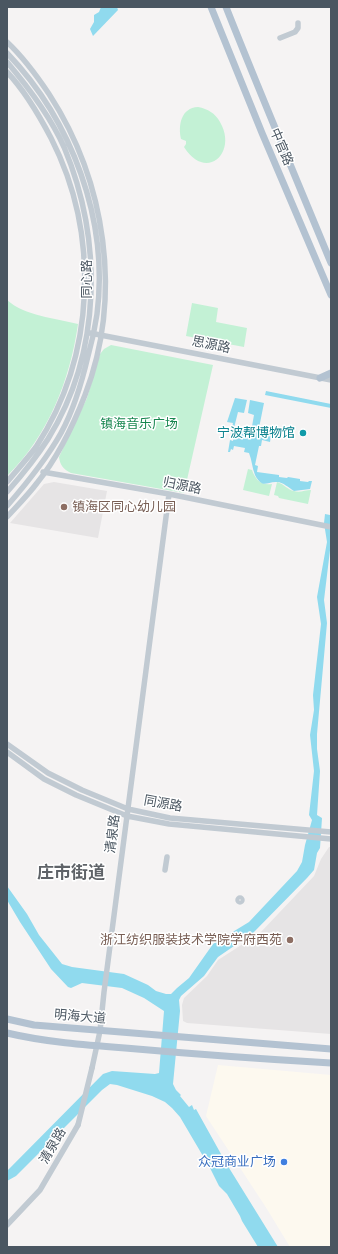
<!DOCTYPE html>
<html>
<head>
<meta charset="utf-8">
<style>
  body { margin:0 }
  #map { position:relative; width:338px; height:1254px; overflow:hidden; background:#f5f3f3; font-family:Karla,sans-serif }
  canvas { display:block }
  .frame { position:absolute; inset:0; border:8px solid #4a5661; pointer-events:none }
</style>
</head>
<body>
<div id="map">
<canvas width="338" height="1254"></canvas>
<div class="frame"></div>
</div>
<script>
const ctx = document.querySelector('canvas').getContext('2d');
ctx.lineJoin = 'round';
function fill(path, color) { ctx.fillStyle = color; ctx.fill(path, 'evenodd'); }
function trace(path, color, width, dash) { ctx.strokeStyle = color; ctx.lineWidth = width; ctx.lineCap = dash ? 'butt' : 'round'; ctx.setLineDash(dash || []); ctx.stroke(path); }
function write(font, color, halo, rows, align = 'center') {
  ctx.font = font + ' Karla,"Noto Sans SC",sans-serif'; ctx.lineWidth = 3; ctx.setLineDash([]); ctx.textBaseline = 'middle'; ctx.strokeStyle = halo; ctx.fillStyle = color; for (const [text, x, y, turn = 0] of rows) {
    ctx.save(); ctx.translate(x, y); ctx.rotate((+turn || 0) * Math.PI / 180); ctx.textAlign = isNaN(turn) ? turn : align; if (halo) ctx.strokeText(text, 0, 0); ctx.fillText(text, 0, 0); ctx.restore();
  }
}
fill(new Path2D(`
  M218,1065l113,10v172h-41l-23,-38 -61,-93z`), '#fdf9ef');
fill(new Path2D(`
  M54,482l53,9 -9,47 -88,-15 34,-39z
  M329,847h2v187l-144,-11 -4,-2 -1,-16 2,-7 23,-22 11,-16 42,-27 54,-57 7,-17z`), '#e6e4e5');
fill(new Path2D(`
  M198,107c10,2 17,6 22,15 18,31 -14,60 -36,25l2,-3v-3l-5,-2c-3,-14 0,-31 17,-32z
  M7,300c18,16 48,18 71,24 -8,56 -30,112 -71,152z
  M192,303l26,5 -2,14 31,6 -3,19 -58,-11z
  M111,345l102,20 -29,128 -113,-20c-8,-4 -11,-8 -12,-16l28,-59 13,-44 4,-5z
  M248,469l4,1c3,9 9,16 20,14l-3,12 -26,-6z
  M277,482c7,2 11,8 17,9 6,2 11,-1 17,-1l-3,14 -29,-6 -1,-2 -4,-1z`), '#c3f1d5');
fill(new Path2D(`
  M101,7h16l1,3 -25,26 -3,-7 4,-7v-7l5,-3z
  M266,391l65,13v4l-66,-13z
  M235,398l12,2 -3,13 -6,-1 -4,16 17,4 3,-17 -6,-2 2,-13 14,3 -6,30 13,2 -1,7 -8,-2 -1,6h-2l-4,19 3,1 -1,6 22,3v2l8,1 1,-1 12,2v2l8,1 1,-1h3l-2,8 -16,2c-5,-3 -11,-9 -17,-9 -10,-1 -14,8 -22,-7 -3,-7 -3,-15 -6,-22l-5,-1 1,-4 -11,-2 -1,4 -2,-1 -1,3h-2l2,-12 3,1 1,-8 -1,-2 -2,-1 2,-7 -6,-1z
  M331,511v31l-7,58 3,23 -10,111v15l3,22 -3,44 5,3 -2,30 -3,5 -3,17 -7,8 -54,55 -35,24 -14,19 -23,20 -2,4 1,11 -7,73 3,6 5,5 -1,1 9,11 3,-2 2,5 2,-1 30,54 52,84h-20l-16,-26 -2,-5 -13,-22 -8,-8 -9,-18 -30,-51 -8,-9 -7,-6 -13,-6 -35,-11 -7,-1 -8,6 -86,86 -9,5v-10l96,-97 9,-3 43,3 4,-1 5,-62 -20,-13 -22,-10 -40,-5 -11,5 -3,-1 -17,-18 -31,-47 -13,-22v-14l20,28 12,21 23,29 10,3 52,7 24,11 8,6 10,3h5l6,-6 12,-10 24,-34 36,-22 48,-51 5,-9 3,-17 7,-25 -3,-5 5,-44 -4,-36 4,-25 -1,-15 8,-71 -4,-27 10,-55 -3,-19 1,-9 5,1z`), '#90daee');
trace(new Path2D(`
  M280,38l15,-6 3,-4v-5
  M7,42c16,15 30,34 42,52 57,88 74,202 36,301 -12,31 -27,62 -48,88 -9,12 -20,23 -30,34
  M7,53c65,68 102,167 90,261 -2,14 -5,28 -9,42 -6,26 -14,53 -27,77 -15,27 -34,50 -54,73
  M7,62c22,26 43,54 57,85 39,93 38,205 -16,292 -12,19 -26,36 -41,53
  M7,72c18,19 32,43 44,66 49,96 45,217 -15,309 -9,12 -19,23 -29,35
  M90,333l241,47
  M43,472l126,22 162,33
  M7,744l41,29 34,17 46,19 42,9 161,14
  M7,752l37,27 32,16 51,21 42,8 162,15
  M165,870l2,-13
  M238 900a2 2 0 1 1 4 0a2 2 0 1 1-4 0Z
  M92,1068l8,-37 4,-39 65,-498
  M7,1225l33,-35 38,-65`), '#c1cad2', 5.5);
trace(new Path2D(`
  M211,7l51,126 69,162
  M226,7c34,86 70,171 105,256
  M320,378l11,-5
  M7,1019l27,6 297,24
  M7,1033c38,9 78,12 118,15 68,6 137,11 206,15`), '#b3c2d1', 7);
trace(new Path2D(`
  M78,1125l14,-57`), '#c1cad2', 5.5);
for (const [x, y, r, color] of [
  [303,433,4,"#0f9aa8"],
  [64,507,4,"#8d6e63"],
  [290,940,4,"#8d6e63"],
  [284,1162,4,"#3f7fe0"]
]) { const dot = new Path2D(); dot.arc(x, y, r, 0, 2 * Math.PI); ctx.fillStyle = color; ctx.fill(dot); trace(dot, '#fff', 1.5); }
write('13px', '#4a5661', '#fff', [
  ["中官路",281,147,67],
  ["同心路",87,279,-90],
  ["思源路",211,345,11],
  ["归源路",182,486,11],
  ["同源路",163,804,10],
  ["清泉路",113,834,-83],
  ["明海大道",80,1017,5],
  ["清泉路",53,1146,-60]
]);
write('13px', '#17864f', '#fff', [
  ["镇海音乐广场",139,424]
]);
write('13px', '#0d838f', '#fff', [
  ["宁波帮博物馆",295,433]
], 'right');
write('13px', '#785e54', '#fff', [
  ["镇海区同心幼儿园",72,507],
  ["浙江纺织服装技术学院学府西苑",282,940,"right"]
], 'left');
write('13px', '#366cbe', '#fff', [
  ["众冠商业广场",276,1162]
], 'right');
write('bold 17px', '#5f6368', '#fff', [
  ["庄市街道",71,873]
]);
</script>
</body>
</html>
